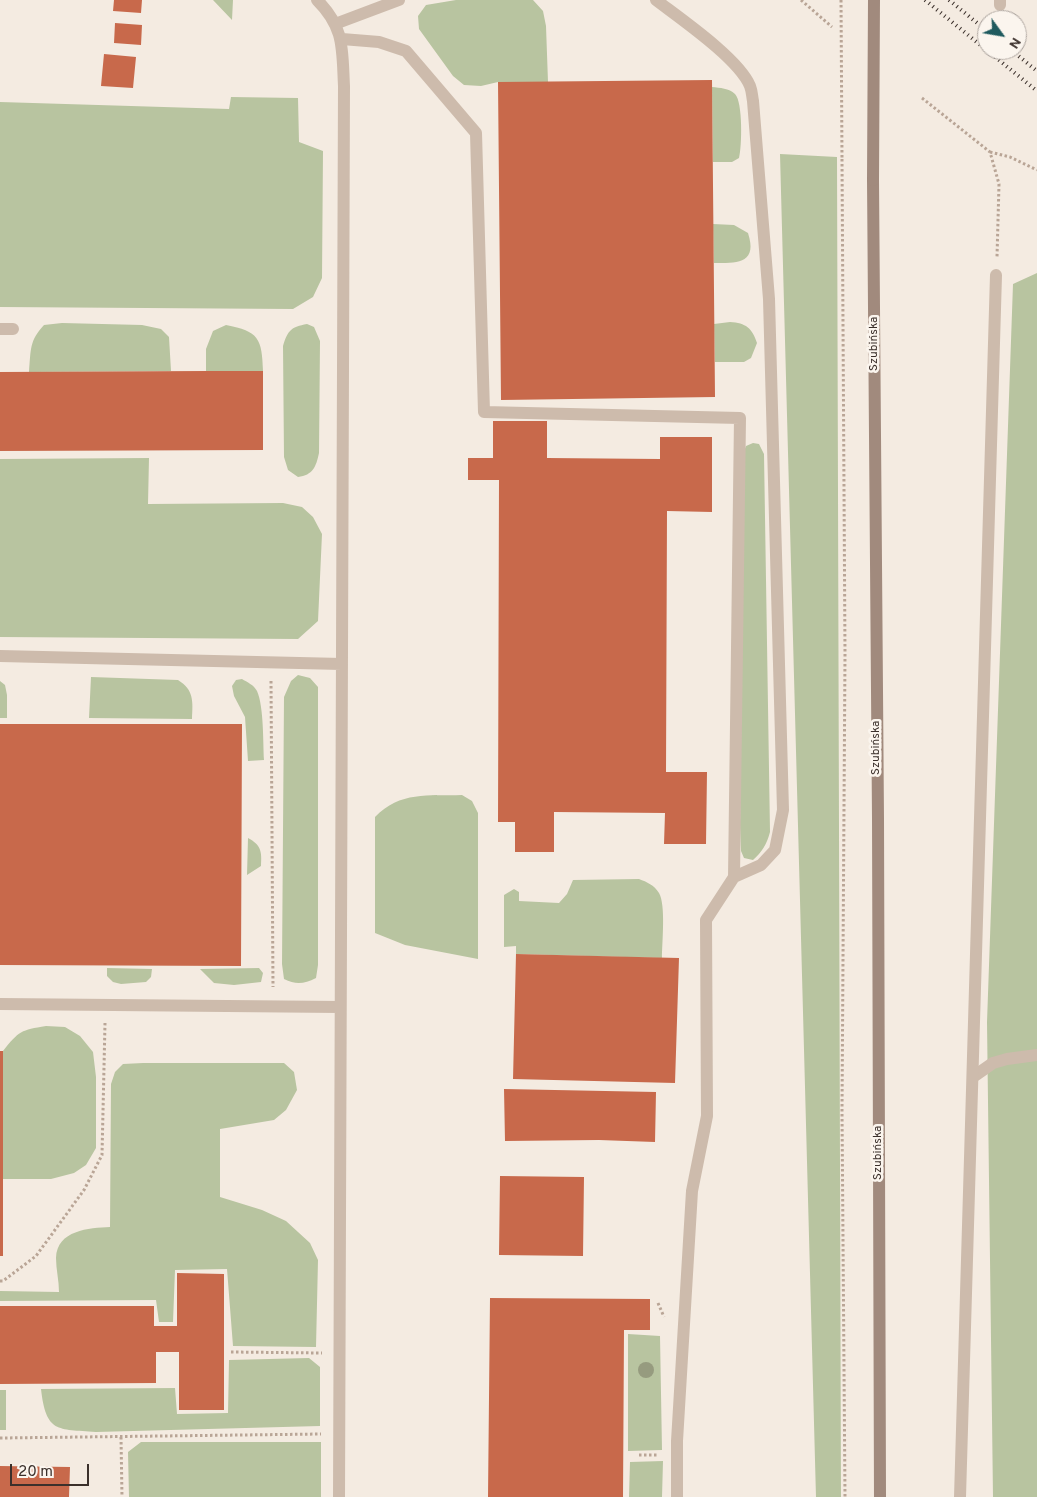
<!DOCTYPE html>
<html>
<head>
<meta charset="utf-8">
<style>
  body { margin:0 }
  #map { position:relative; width:1037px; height:1497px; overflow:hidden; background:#f4ebe1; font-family:Overpass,sans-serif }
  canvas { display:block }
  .north { position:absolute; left:977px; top:10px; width:50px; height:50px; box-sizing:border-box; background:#fbf5ee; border:1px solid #aea6a0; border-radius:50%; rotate:122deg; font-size:14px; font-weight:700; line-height:20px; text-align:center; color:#3b302b }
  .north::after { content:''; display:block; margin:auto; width:18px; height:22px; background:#1f5a5e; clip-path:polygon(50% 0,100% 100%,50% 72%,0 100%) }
  .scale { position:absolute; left:10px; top:1464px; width:79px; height:22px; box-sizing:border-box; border:2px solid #3b302b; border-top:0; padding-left:6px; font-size:15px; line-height:18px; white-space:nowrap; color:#3b302b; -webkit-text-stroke:4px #fbf5ee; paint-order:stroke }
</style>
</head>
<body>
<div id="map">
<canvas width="1037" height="1497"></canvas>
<div class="north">N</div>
<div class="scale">20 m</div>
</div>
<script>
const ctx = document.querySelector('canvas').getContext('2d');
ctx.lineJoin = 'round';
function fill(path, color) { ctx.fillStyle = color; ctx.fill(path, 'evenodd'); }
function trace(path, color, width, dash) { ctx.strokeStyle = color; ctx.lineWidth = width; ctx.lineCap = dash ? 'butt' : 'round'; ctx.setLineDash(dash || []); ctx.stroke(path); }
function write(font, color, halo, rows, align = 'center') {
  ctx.font = font + ' Overpass,sans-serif'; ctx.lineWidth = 5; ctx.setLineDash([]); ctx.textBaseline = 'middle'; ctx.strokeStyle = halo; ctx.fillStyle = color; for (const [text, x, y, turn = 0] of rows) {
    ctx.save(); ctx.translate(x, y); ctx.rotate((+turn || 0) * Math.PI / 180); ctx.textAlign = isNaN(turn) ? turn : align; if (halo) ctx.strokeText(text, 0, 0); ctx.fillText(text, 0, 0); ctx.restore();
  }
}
fill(new Path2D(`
  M213,0h20l-1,20z
  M533,0l10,11 3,15 2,56h-50l-17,4 -17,-1 -11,-9 -34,-47 -1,-13 8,-11 30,-5z
  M712,87c8,1 17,1 23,7 8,8 7,53 4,64l-7,4h-19z
  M231,97l67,1 1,44 24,9 -1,127 -9,19 -20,12 -293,-2v-205l229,7z
  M780,154l57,3 4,1340h-25z
  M713,224l21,1 14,8c10,31 -11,30 -34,30z
  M1037,273v1224h-44l-6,-475 26,-738z
  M730,322c16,1 22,6 27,21l-6,15 -7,4h-29l-1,-38z
  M62,323l80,2 19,4 8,8 2,34 -142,1c2,-22 0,-31 15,-47z
  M307,324l7,3 6,14 -1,112c-3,14 -6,22 -21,24l-10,-7 -4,-13 -1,-111c5,-16 8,-19 24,-22z
  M226,325c33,6 36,14 37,46h-57v-22l7,-18z
  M753,443l6,1 5,10 6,378c-3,12 -8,20 -17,28l-9,-2 -3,-7 -1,-25 4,-375 2,-5z
  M149,458l-1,46 135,-1 19,4 11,10 9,17 -4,87 -20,18 -298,-2v-178z
  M298,675l12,3 8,9v278l-2,13c-12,6 -20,7 -32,1l-2,-15 2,-267 7,-16z
  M91,677l87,3c16,10 15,21 14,39l-103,-1z
  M242,679c5,3 12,6 15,12 7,16 6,52 7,69l-16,1 -3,-44 -11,-21 -2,-10 4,-6z
  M0,681l5,4 2,10v23h-7z
  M462,795l10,6 6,12v146l-73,-14 -30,-12v-116c25,-26 53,-21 87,-22z
  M248,838c13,7 14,13 13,28l-14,9z
  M639,879c8,3 15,6 20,14 7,12 3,50 3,65l-146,-4v-8l-12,1v-52l10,-6 5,3v9l40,2 8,-9 6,-14z
  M107,968l45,1 -1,8 -5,5 -25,2 -8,-2 -6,-6z
  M259,968l4,5 -2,9 -27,3 -20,-2 -14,-14z
  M46,1026l19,1 15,9 13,16 3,25v71l-10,17 -12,8 -23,6h-48v-128c16,-20 18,-21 43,-25z
  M143,1063h141l10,9 3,18 -11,20 -12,10 -54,9v68l42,13 24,11 24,22 8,17 -2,87 -83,-1 -6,-77 -52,1 -2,52h-14l-3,-22 -156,1v-10l59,1c0,-11 -3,-23 -3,-34 1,-28 33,-30 54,-31l1,-143 4,-12 8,-8z
  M628,1334l32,2 2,114 -34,1z
  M309,1358l11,9v59l-224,6c-39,-3 -50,1 -55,-43l134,-1 2,26 51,-1 1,-53z
  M0,1390h6v40h-6z
  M141,1442h180v55h-192l-1,-45z
  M663,1461l-1,36h-33l1,-35z`), '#b8c4a0');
fill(new Path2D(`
  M114,0h28l-1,13 -28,-2z
  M115,23l27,2 -1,20 -27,-2z
  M104,54l32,3 -3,31 -32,-2z
  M712,80l3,317 -214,3 -3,-318z
  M206,371h57v79l-263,1v-79z
  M493,421h54v37l113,1v-22h52v75l-45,-1 -1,261h41l-1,72h-42l1,-31 -111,-1v40h-39v-30h-17l1,-342h-31v-22h25z
  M0,724h242l-1,242 -241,-1z
  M516,954l163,4 -4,125 -162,-4z
  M0,1051h3v205h-3z
  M504,1089l152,3 -1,50 -56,-2 -94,1z
  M500,1176l84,1 -1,79 -84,-1z
  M177,1273l47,1v136h-45v-58h-23v31l-156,1v-78h154v20h23z
  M490,1298l160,1v31h-26l-1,167h-135z
  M0,1466l70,1 -1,30h-69z`), '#c8694b');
trace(new Path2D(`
  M801,0l31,27
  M922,98l68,54 9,32 -2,73
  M990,152l20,5 27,13
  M842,159l3,495 -3,457 3,386
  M271,681l2,306
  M0,1281h3l33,-25 48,-66 18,-35 3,-132
  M658,1303l6,14
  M231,1352l91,1
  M121,1437l1,60
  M0,1438l321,-4
  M639,1455h20`), '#b9a596', 3, [2.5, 2.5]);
trace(new Path2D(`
  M317,0c28,28 25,49 27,86l-5,1411
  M656,0c25,19 83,59 94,86 2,5 2,10 3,15l16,198 14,511 -8,40 -14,15 -27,12
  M1000,0v5
  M335,24l64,-24
  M342,39l37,3 27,9 70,82 8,279 256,6 -6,459 -28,43 1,196 -15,75 -15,250v56
  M0,329h13
  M0,656l342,8
  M0,1004l340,3
  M973,1077l20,-14 14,-4 30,-4`), '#cdbbac', 12);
trace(new Path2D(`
  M960,1497l36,-1222`), '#cdbbac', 12);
trace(new Path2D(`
  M873,180l5,638 2,679`), '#a18a7d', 12);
trace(new Path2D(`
  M925,0l112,91
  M949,0l38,31
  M1011,50l26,21`), '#3b302b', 4, [1, 4]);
trace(new Path2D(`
  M841,0l1,159`), '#b9a596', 3, [2.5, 2.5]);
trace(new Path2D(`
  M873,180l1,-180`), '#a18a7d', 12);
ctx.fillStyle = '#969b7f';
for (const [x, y] of [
  [646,1370]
]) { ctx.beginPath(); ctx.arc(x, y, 8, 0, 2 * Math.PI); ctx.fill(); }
write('12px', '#3b302b', '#fbf5ee', [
  ["Szubińska",875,344,-90],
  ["Szubińska",877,748,-90],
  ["Szubińska",879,1153,-90]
]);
</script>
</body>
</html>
